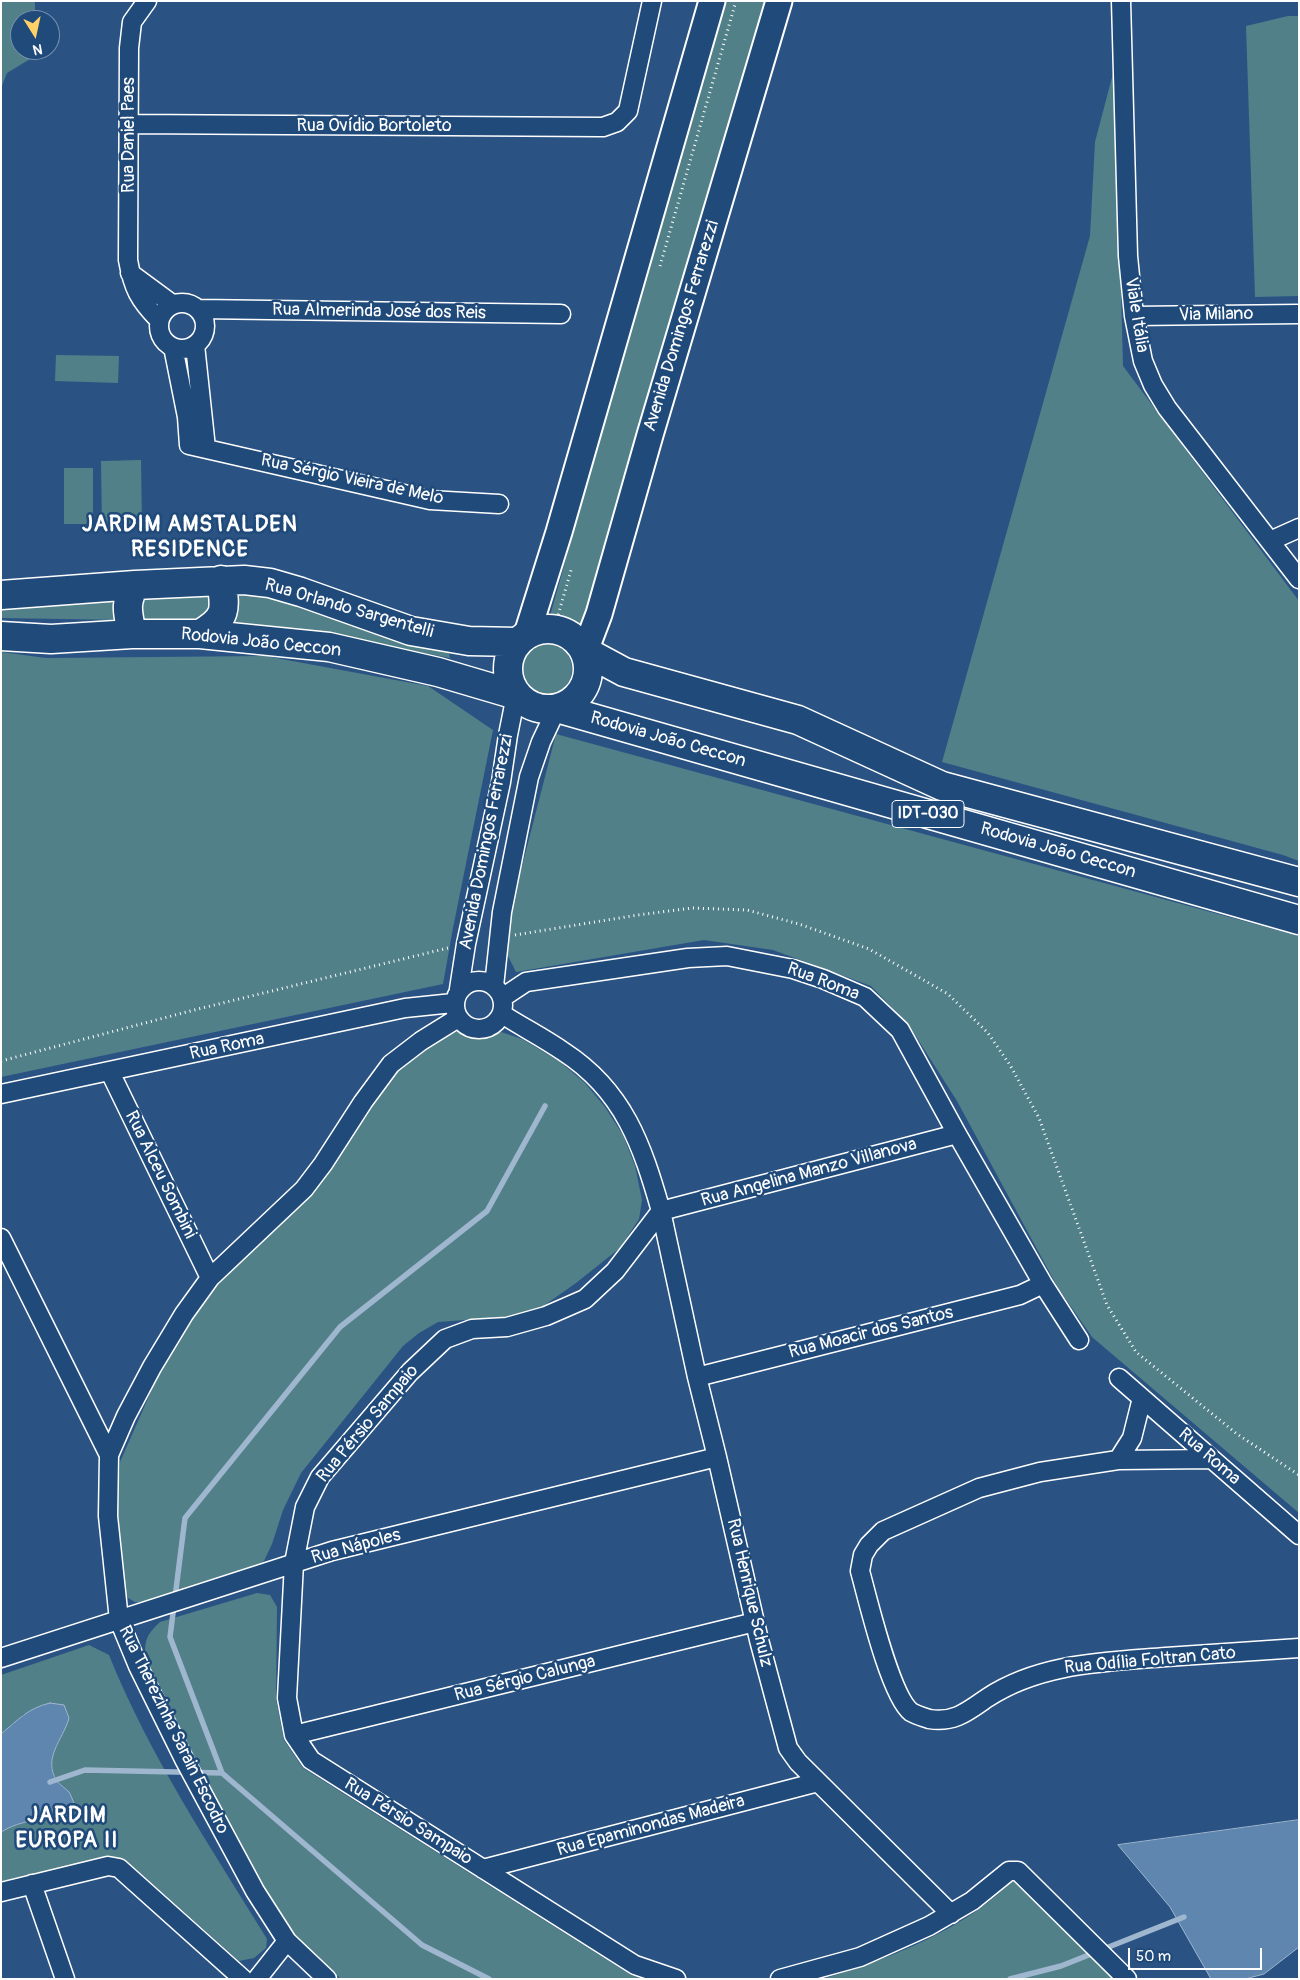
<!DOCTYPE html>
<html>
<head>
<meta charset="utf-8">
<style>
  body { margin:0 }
  #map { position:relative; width:1300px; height:1980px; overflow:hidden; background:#2a5383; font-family:Pangolin,sans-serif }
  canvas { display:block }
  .frame { position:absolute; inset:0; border:2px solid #fff; pointer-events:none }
  .north { position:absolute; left:10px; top:10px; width:50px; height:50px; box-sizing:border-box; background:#1f4a7a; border:1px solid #7992af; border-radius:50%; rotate:170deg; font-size:14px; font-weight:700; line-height:20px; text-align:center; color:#fff }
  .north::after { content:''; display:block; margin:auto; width:18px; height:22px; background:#ffd166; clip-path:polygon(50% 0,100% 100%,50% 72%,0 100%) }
  .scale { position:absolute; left:1128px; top:1948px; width:134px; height:22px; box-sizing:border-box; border:2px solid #fff; border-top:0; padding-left:6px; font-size:15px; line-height:18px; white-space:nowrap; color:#fff; -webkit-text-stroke:4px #1f4a7a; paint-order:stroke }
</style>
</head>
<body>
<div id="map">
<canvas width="1300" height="1980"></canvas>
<div class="frame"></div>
<div class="north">N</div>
<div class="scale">50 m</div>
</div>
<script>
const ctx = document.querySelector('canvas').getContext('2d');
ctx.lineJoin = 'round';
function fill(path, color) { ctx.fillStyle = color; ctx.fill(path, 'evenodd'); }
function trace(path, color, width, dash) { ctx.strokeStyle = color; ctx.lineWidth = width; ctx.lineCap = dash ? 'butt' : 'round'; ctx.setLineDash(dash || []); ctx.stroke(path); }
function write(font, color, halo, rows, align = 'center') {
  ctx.font = font + ' Pangolin,sans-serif'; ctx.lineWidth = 5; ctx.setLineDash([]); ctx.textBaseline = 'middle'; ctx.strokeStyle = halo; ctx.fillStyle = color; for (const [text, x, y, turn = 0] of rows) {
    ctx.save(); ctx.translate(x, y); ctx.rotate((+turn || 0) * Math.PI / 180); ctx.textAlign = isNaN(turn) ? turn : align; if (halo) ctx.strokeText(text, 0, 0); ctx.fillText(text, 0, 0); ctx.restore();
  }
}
fill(new Path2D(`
  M1,1h34v19h-15v30h15v6l-28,17 -6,15z
  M725,1h39l-181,626 -33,-11 78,-280z
  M1288,16h11v280l-44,1 -9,-271z
  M1115,66l8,300 176,235v260l-16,-6 -341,-93 148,-526 5,-94z
  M56,355l63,1 -1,27 -63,-2z
  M141,460l1,67 -40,1 -1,-67z
  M64,468h29v56h-29z
  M233,584l215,66 2,8 -156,-29 -68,-1 11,-24z
  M214,594l-7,23 -12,2 -51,1 -9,-9 4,-15z
  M123,596v24l-122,-2v-13z
  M520 669a26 26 0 1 1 52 0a26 26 0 1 1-52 0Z
  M1,652l45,6 219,-2 163,30 65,44 -40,198 -10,56 -442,93z
  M556,734l743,202v577l-207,-176 -34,-49 -101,-187 -49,-77 -37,-38 -98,-36 -69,-10 -188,32 -10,-20 6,-47z
  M489,1028l33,11 37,22 26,22 20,24 18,28 12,31 7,34 -3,19 -19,29 -44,35 -34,24 -36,10 -68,5 -19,11 -16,13 -102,127 -18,37 -11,34 -8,17 -6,5 -108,37 -15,-1 -12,-7 -6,-79 3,-54 40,-91 31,-52 31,-39 89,-85 88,-126 24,-21 35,-17z
  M257,1593l13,2 7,12 -1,92 8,41 19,28 328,207 12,4h-302l-47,-44 -31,-49 -70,-129 -47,-95c-2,-20 -1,-26 14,-40z
  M89,1645l20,10c40,100 101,191 158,284l-1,9 -12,10 -15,3 -102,-91 -13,-9 -15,-4 -108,27v-52c21,-13 45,-13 69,-17l-2,-24c-17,-14 -21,-26 -11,-46l-33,-31 -23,20v-59z
  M1014,1880l7,4 98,95h-297c54,-16 109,-37 156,-69 12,-9 24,-20 36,-30z`), '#518089');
const water = new Path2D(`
  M50,1703l14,2 5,13c-6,22 -27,40 -12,63 3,4 8,7 12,11 2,3 3,7 5,11l-4,12c-24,4 -48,4 -69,17v-98c17,-14 27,-26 49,-31z
  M1299,1820v127l-35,27 -19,5h-34l-41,-72 -52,-62z`);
fill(water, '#5f86af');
trace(water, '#9fb6cf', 1);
trace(new Path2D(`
  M222,1773l-52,-136 15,-119 155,-191 147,-116 58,-105
  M50,1782l35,-12 137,3 200,172 67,34
  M1010,1979l51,-13 123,-49`), '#9fb6cf', 5.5);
const minor = new Path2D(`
  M147,1l-15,21 -3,26 -1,212c5,28 11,40 31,60
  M1121,1l7,255 6,60 9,45 10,24 14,23 132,171
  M129,124l474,3 14,-5 11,-11 24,-110
  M130,273l42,31
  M159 326a23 23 0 1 1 46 0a23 23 0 1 1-46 0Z
  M198,309l363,5
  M1134,316l165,-2
  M195,345l11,103
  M173,347l14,70 2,28 241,55 69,4
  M1270,541l29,-13
  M455 1005a24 24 0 1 1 48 0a24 24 0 1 1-48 0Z
  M494,986l8,-74 27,-135 12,-35 16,-34
  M459,989l7,-45 35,-162 7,-47 8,-40
  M502,998l24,-16 162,-24 39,-2 66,13 30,10 42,18 35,33 57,104 86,150 36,56
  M502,1014c20,13 42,24 62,38 60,39 78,93 97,159l-46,60 -30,28 -39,17 -39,11 -35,2 -27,10 -35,33 -90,105 -15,30 -11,56 -7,135 7,37 17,25 324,205 41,14
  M110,1072l100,206
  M1,1094l404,-86 48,-5
  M1,1238l108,217
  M697,1377l323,-82 23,-11
  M1119,1378l180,157
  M1211,1459l-93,1 -78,12 -61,16 -96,43 -14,14 -6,10 -3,16c8,29 30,124 51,141 5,3 12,5 18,7 25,4 38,-7 58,-21 53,-35 118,-36 179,-41 44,-3 89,-6 133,-9
  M1118,1460l14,-22 10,-40
  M1,1658l331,-107 385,-94
  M294,1735l461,-113
  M483,1869l335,-87
  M32,1884l33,95
  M1,1892l107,-26 11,2 124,111
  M951,1914l-153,-152 -10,-14 -29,-108 -42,-183 -20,-80 -36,-166 296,-77
  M257,1979l30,-38
  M327,1979l-40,-38 -32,-50 -70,-130 -47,-95 -19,-46 -11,-104 1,-61 17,-39 26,-49 32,-53 26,-36 94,-89 19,-25 40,-62 28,-38 30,-23 37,-23
  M780,1979l80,-22 69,-31 43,-25 37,-30h9l109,108`);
const secondary = new Path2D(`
  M527,634l32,-102 153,-531
  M585,651l14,-37 51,-179 129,-434`);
const primary = new Path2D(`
  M1,595l134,-10 109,-5 26,3 31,9 110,39 58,10 48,1
  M508 669a40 40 0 1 1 80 0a40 40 0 1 1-80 0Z
  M132,634c-4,-21 -8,-30 3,-49
  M200,634c27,-16 26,-24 21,-54
  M1,636l50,3 81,-5h68l129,13 109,25 78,23
  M585,651l39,21 174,48 144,66 357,96
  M557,708l742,212`);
trace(minor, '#fff', 21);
trace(secondary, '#fff', 29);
trace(primary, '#fff', 31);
trace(new Path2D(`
  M660,266l76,-265
  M554,629l18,-62
  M515,935l123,-20 54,-7 55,2 52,14 70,25 79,45 40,39 22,32 29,53 68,187 29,47 101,82 62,41
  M1,1061l197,-52 250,-61`), '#fff', 3, [1, 4]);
trace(minor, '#1f4a7a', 18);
trace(secondary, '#1f4a7a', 25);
trace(primary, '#1f4a7a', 28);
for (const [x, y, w] of [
  [928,814,72]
]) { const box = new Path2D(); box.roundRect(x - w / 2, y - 13.5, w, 27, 4); ctx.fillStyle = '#1f4a7a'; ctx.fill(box); trace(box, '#fff', 1); }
write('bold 16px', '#fff', null, [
  ["IDT-030",928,814]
]);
write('18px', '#fff', '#1f4a7a', [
  ["Rua Ovídio Bortoleto",374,126],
  ["Rua Daniel Paes",129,135,-90],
  ["Rua Almerinda José dos Reis",379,312,1],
  ["Viale Itália",1136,315,81],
  ["Via Milano",1216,315,-1],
  ["Avenida Domingos Ferrarezzi",682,326,-73],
  ["Rua Sérgio Vieira de Melo",352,480,12],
  ["Rua Orlando Sargentelli",349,609,16],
  ["Rodovia João Ceccon",261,643,6],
  ["Rodovia João Ceccon",668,740,16],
  ["Avenida Domingos Ferrarezzi",487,842,-79],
  ["Rodovia João Ceccon",1058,851,16],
  ["Rua Roma",823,982,21],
  ["Rua Roma",227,1047,-12],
  ["Rua Angelina Manzo Villanova",809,1173,-15],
  ["Rua Alceu Sombini",160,1175,64],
  ["Rua Moacir dos Santos",871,1333,-14],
  ["Rua Pérsio Sampaio",368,1424,-50],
  ["Rua Roma",1209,1457,41],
  ["Rua Nápoles",356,1547,-15],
  ["Rua Henrique Schulz",749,1593,77],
  ["Rua Odília Foltran Cato",1150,1661,-5],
  ["Rua Sérgio Calunga",525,1679,-14],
  ["Rua Therezinha Sarain Escodro",173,1730,64],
  ["Rua Pérsio Sampaio",408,1822,32],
  ["Rua Epaminondas Madeira",651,1826,-15]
]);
ctx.letterSpacing = '1px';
write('bold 22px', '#fff', '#1f4a7a', [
  ["JARDIM AMSTALDEN",190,525],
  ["RESIDENCE",190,550],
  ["JARDIM",67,1816],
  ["EUROPA II",67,1841]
]);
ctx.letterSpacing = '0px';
</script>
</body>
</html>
